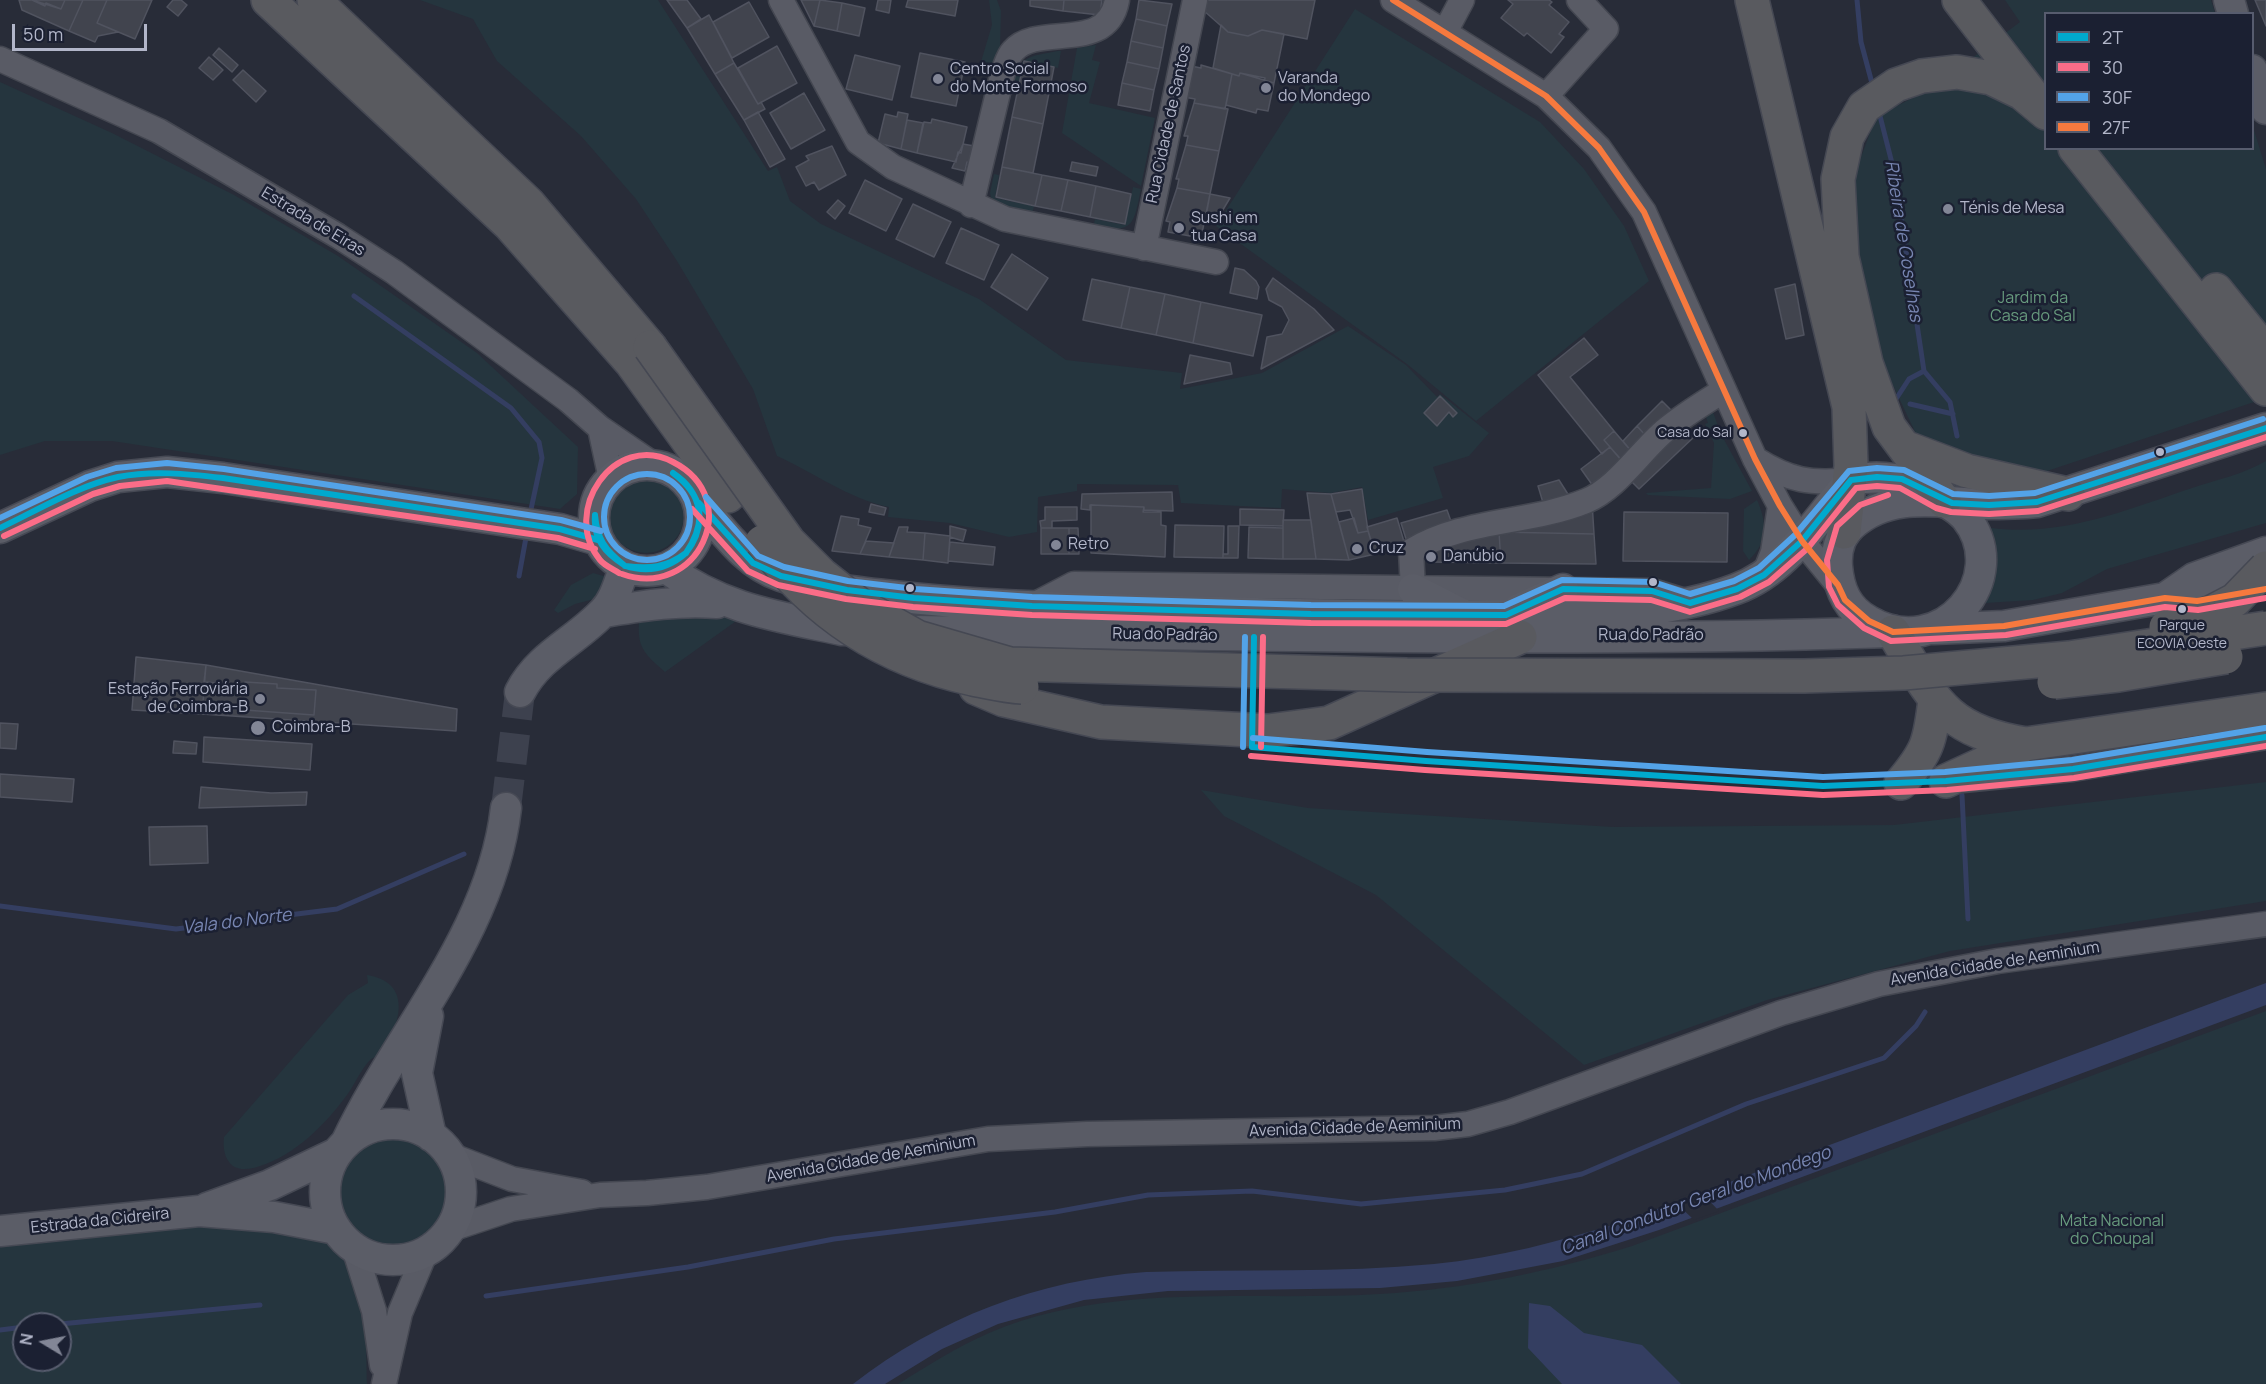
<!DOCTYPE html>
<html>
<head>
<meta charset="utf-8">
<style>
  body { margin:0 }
  #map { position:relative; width:2266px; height:1384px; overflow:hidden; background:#282c38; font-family:Manrope,sans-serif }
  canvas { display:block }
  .legend { position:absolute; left:2044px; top:12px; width:210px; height:138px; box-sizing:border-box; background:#1b2032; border:2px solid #575c6e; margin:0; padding:8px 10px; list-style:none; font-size:18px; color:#b2b6c9 }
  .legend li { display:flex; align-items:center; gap:12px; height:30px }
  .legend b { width:30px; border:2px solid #575c6e }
  .north { position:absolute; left:12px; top:1312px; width:60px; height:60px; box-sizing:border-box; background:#1b2032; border:2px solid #575c6e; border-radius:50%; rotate:280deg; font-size:16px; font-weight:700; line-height:24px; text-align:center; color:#b2b6c9 }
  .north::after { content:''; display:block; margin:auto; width:21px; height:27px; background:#828696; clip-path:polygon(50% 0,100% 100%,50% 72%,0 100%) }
  .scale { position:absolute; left:12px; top:24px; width:135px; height:27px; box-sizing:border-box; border:3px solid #b2b6c9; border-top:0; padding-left:8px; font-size:18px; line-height:21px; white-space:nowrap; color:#b2b6c9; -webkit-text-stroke:4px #1b2032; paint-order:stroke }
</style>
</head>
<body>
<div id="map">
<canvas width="2266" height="1384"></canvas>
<ul class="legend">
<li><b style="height:8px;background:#00a9ce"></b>2T</li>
<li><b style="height:8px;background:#fb6d88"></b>30</li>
<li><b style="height:8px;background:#53a3e8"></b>30F</li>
<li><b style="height:8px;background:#f6793e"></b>27F</li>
</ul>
<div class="north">N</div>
<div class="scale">50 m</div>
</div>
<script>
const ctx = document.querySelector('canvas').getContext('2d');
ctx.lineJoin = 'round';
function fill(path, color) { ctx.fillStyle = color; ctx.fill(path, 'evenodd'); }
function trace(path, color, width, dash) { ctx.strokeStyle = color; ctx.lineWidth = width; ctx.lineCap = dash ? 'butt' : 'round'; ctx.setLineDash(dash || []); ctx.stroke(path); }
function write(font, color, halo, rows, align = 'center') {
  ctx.font = font + ' Manrope,sans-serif'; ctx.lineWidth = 5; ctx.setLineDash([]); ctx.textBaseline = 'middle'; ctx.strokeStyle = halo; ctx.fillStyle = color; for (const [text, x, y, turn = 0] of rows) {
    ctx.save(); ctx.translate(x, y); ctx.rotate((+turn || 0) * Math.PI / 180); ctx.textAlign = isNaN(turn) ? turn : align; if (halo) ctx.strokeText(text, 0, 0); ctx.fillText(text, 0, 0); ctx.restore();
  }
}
fill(new Path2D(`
  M420,0h238l110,171 9,-4 13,34 31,23 158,75 87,61 116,13 -2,16 82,-16 86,-47 58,39 31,32 3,-3 49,39 -20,23 -36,11 10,31 -75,22 -6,-33 -31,6 -49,-4 -1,19 -100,-5 -3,-18 -101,-1v7l-39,6 -1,35 -28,5 -59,-14 -62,-6 1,-10c-42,-9 -74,-34 -112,-51l-24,-67 -76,-128 -41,-62 -55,-63 -84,-75 -24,-42z
  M989,0h8l4,11 -1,38 -8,18 -12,-2 12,-40z
  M2005,0h206l4,13 -169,1v134h206l1,-21 13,42v229l-219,73 -56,-7 -74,-28 -37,-78 -23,-103 -5,-74 24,-64 59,-31 85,-64z
  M1355,9l185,113 44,47 40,57 25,55 -173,140 -69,-57 -191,-138z
  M1096,45l-4,15 8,2 -11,41 66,15 -14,68 -79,-53 15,-85z
  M1058,51h3l-3,17 -34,-7 -7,29 -5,-1c7,-34 15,-32 46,-38z
  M0,82l112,51 122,62 104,61 139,97 101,94 -1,47 -17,15 -448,-68h-67l-45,14z
  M994,174l5,1 -4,23 39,8 -2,9 -40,-13 -2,-9z
  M1133,187l8,2c-8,38 -7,43 -48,39l2,-9 30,6z
  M1710,404l11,30 31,57 -22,8 -82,-4 -2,-2 65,-5 3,-45 -9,-19 3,-1 -5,-15z
  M2266,461v62l-159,46 -45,24 -29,7 -48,3 -1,-2c13,-24 13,-44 5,-70l2,-3c72,9 135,-18 201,-40 24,-8 52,-14 74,-27z
  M608 515a38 38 0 1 1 76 0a38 38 0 1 1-76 0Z
  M1757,500c10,22 11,42 -8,60l-6,-9 1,-42z
  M593,573l14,4 -5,20 -27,7 -17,9 -4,-3 17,-25z
  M687,608l52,11 -74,53c-18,-16 -28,-23 -26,-49l11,-6z
  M2266,782v119l-316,50 -183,49 -183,65 -208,-170 -152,-79 -23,-26 107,18 305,19 281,-2z
  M367,975c46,7 34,50 14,78 -3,4 -8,4 -11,7 -9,9 -15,24 -23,35 -22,30 -52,60 -87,71 -9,3 -19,5 -27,0 -9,-7 -10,-18 -9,-29l124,-142 20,-12z
  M2266,1011v373h-1368c29,-18 59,-37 91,-51 123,-52 260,-31 390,-39 87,-5 170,-22 253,-48z
  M336 1190a55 55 0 1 1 110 0a55 55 0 1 1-110 0Z
  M188,1227c29,1 103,0 127,10 54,23 51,99 52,147h-367v-140zM24,1324h36v36h-36z`), '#25353e');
fill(new Path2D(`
  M2266,983v22l-607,225 -96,31 -106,20 -77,7 -212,3 -84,9 -86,24 -56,25 -57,35h-32c85,-66 186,-104 293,-112 96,-3 193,1 288,-8 64,-6 126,-23 188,-42z
  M1529,1303l21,3 34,27 58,12 39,39h-119l-34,-36z`), '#343e61');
fill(new Path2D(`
  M1699,1190l20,21 -25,9 -21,-20z`), '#282c38');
trace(new Path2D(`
  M1857,0l4,42 12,45
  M1879,112l15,59 30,200
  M354,296l157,112 28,34 3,16 -12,56
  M1896,399l13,-20 15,-8 26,31 7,34
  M1910,404l43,10
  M519,576l8,-44
  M1962,795l6,124
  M0,906l176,23 161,-20 127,-55
  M486,1296l202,-29 146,-28 221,-27 93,-17 104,-4 109,13 144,-14 77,-16 164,-70 138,-46 32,-32 9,-14
  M60,1324l200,-19
  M0,1330l24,-3`), '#343e61', 5);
const building = new Path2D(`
  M19,0h13l13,6 1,-3 15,6 4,-9h18l-14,31 -47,-21z
  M32,0h33l-4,9z
  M83,0h24l-10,23 21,9 -20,4 -3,6 -26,-11z
  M107,0h45l-17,39 -38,-16z
  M173,0h8l6,5 -9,11 -11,-9z
  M667,0h20l14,19 -14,9z
  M801,0h19l-6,26z
  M820,0l22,3 -5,28 -23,-5z
  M878,0h13l-2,13 -13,-3z
  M908,0h50l-3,16 -49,-9z
  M1030,0h34l-1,11 -33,-5z
  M1064,0h38l-2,15 -37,-4z
  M1139,0l33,4 -5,22 -31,-7z
  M1205,0h110l-8,39 -45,-9 -14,6 -20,-4 -25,-22z
  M1508,0h41l3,2 -3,3 20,17 -10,12 5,3 -13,16 -24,-20 -3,3 -23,-18 12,-14z
  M2255,0h11v26z
  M749,2l20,35 -37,21 -19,-36z
  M842,3l23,5 -6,28 -22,-5z
  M709,15l25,48 -19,11 -28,-46z
  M1136,19l31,7 -4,22 -32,-7z
  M1221,25l7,7 20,4 14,-6 22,4 -10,49 -10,-2 1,-3 -25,-5 -1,3 -26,-8z
  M1131,41l32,7 -4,21 -32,-7z
  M777,46l20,37 -39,21 -20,-36z
  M219,48l19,17 -6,7 -19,-17z
  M920,53l45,9 -9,44 -45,-9z
  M855,55l45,11 -8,34 -46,-11z
  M209,57l14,13 -10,10 -14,-12z
  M1024,61l30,6 -11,57 -31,-7z
  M1127,62l32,7 -5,21 -32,-7z
  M734,63l24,41 3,-2 4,7 -21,11 -29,-46z
  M1201,65l31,9 -7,35 -31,-6 1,-4 -11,-2 7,-31 10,2z
  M243,70l23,21 -10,11 -23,-22z
  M1240,73l34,10 -6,28 -11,-2 -1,4 -30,-8 6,-31 7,2z
  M1122,83l32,7 -4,21 -32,-6z
  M804,93l21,37 -34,19 -21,-36z
  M1194,103l34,6 -9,42 -33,-6 2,-9h-4z
  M758,112l27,47 -15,8 -26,-47z
  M898,112l10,2 -7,35 -23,-6 7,-29 12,3z
  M1012,117l31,7 -10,49 -31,-6z
  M932,119l35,8 -6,26 -3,-1 -2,10 -39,-9 7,-31 7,1z
  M907,120l16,3 -6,30 -16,-4z
  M963,144l11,2 -3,17 -4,-1 -2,9 -13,-3z
  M1186,145l33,6 -9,43 -33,-6 2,-9h-3z
  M832,146l14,29 -27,15 -5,-8 -8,4 -10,-19 13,-7 -3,-4z
  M1072,162l26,5 -2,9 -26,-5z
  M1002,167l40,8 -7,31 -39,-9z
  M1042,175l26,5 -7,31 -26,-5z
  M865,180l37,19 -16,32 -37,-18z
  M1068,180l28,6 -6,31 -29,-6z
  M1096,186l35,8 -6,30 -35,-7z
  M1177,188l33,6 -9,44 -33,-6 2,-10 -4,-1z
  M1210,194l20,4 -12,20 -12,-2z
  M838,200l7,6 -10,13 -8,-7z
  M913,204l38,18 -17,35 -38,-18z
  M961,228l38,17 -15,35 -38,-17z
  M1012,254l36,24 -21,32 -36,-23z
  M1235,268l9,2 12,11 3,6 -2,12 -27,-6z
  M1273,278l41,31 20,21 -73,39 6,-32 15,-3 7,-14 -7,-13 -13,-7 -3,-11z
  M1092,279l38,8 -9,41 -38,-8z
  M1795,284l9,51 -18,4 -11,-50z
  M1130,287l35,7 -9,41 -35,-7z
  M1165,294l36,8 -8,41 -37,-8z
  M1201,302l61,13 -9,41 -60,-13z
  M1584,338l14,17 -28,22 44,54 -10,9 6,7 -8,7 -64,-79z
  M1190,355l40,8 2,11 -48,10z
  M1440,396l17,17 -4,4 -4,-5 -12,14 -13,-13z
  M1662,401l9,9 -25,26 -9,-10z
  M1681,421l14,15 -56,53 -13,-13z
  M1637,426l9,10 -15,15 -8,-10z
  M1614,431l17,20 -10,9 -17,-20z
  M1610,447l15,17 -32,22 -12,-17z
  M1559,480l12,19 -27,7 -6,-20z
  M1362,489l6,42 -10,2 -8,-23 -14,2 -5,-18z
  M1172,492l1,19 -29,-1v-3l-54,-2v5l-9,-1 1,-15z
  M1307,493l24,1 18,66 -33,-1z
  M1592,502l2,32 -95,-2z
  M871,504l15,4 -2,7 -15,-3z
  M1091,505l53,2 -1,5h18v13l5,1 -1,31 -74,-4z
  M1045,507h32v13l-25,1v7h-11l-1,-7 5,-1z
  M1240,509l44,1 -1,16 -43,-1z
  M1447,510l6,17 -46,15 -6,-19z
  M1624,512l104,1 -1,49 -104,-1z
  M841,516l18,3 -1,6 13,3 -11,26 -28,-3z
  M1354,518l4,15 10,-2 7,23 -26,6 -10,-38z
  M1397,518l8,27 -30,9 -8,-27z
  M1283,520h28l5,39h-33z
  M1175,525l49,1 -1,32 -49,-1z
  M950,526l16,4 -3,11 -13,-4z
  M1228,526h11l-1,32h-15v-4h5z
  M899,527h9l-1,5 18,1 -2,27 -34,-3z
  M1249,527l34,1v31l-35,-1z
  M1041,528h28v26h-28z
  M1069,528h9l1,26h-10z
  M1499,532l2,31 -69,-1 -8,-6 6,-9z
  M1499,532l95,2 2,30 -95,-1z
  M925,533l25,3 -2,27 -25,-3z
  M866,541l28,2 -5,14 -29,-3z
  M950,542l45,5 -2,18 -45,-4z
  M136,657l70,8 -4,49 -70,-4z
  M206,665l251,44 -1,22 -254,-17 1,-7 111,8 2,-25 -39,-2v-4l-32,-2v3l-41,-3z
  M204,682l41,3v-3l32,2v4l39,2 -2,25 -111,-8z
  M0,723l18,1 -2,25 -16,-1z
  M204,737l108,7 -2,26 -107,-8z
  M174,741l23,2 -1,11 -23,-1z
  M0,774l74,5 -2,23 -72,-5z
  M201,787l70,6 36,-1 -1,13 -107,3z
  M207,826l1,37 -58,2 -1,-38z`);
fill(building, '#41444e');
trace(building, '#50535f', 1.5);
trace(new Path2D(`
  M506,808l14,-116`), '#3d414e', 30, [30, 15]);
const minor = new Path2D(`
  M781,0l77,142 35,25 112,52 211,43
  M1393,0l153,96 53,52 45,64 111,247 25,47 22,35 36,44
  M1445,32l17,-32
  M0,59l159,72 179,105 56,36 174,128 32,28 54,37
  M1546,96l60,-67 -27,-29
  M971,205l32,-133c3,-7 5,-16 10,-21 25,-29 94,4 104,-51
  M1144,248l51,-248
  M600,428l11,51
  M1755,459c35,22 55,25 96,21
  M1764,575l9,-23 7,-46
  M1413,589l-2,-38c52,-32 118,-27 175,-50 29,-12 51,-45 75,-67 19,-17 42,-30 63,-44
  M1032,606l42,-22 578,7 36,11
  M1963,780l110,-11 193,-32
  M450,1155l62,24 70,13
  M448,1230l63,-21 89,-14 47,-2 60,-6 281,-48 99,-5 347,-6 34,-4 42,-12 271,-99 98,-29 119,-23 268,-37
  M354,1248l20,63 8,54
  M384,1384l16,-71 26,-62`);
const major = new Path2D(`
  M2229,0l4,14
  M2252,70l14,39
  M594 518a53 53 0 1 1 106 0a53 53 0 1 1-106 0Z
  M699,503c24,27 46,61 82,73 32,11 69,15 103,19 99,12 198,13 297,16 111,3 223,6 334,4 75,-2 150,1 221,-26 52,-19 80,-70 115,-109 31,-6 54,-2 82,15 11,6 25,13 33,23 47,59 -24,145 -97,103 -22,-12 -30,-31 -32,-55 -1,-16 3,-31 15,-41 37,-33 84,-23 130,-21 19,0 36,0 55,-2l229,-74
  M0,528l90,-42 28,-9 49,-5 56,6 337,51 38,11
  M666,568c57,41 109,48 176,62h16
  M1413,589l49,25
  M2165,598l29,-20 72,-26
  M1519,609l44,-20
  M604,612c38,-6 73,-12 113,-9
  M1934,629l70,-3 161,-28 32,3 37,-6
  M915,631c325,4 650,12 975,1
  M520,692c19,-37 56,-51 83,-80 12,-12 16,-30 22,-46
  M428,1016l-11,57 14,63
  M325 1192a68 68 0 1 1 136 0a68 68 0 1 1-136 0Z
  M346,1143c52,-110 146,-210 160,-335
  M207,1208l63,-23 67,-32
  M0,1231l199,-20 75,6 62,12`);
const highway = new Path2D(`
  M268,0l242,225 121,137 97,134
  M314,0l214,203 122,144
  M1752,0l97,407 2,59 -7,66
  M1959,0l74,96
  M2075,148l191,241
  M2216,290l50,62
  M1904,447l63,24 101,23
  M1944,501l-55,-74 -23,-64 -24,-106 -4,-78 9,-42 17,-30 32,-22 26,-9 35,-4 34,6 31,15 24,20
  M1893,632c40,66 50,99 133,112
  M976,688l28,12 97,22 167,9 61,-8 191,-86
  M1946,781l80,-37 240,-35
  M1901,783c27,-32 29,-41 34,-83`);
trace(minor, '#444751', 27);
trace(major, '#464954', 33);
trace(highway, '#454853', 36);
trace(minor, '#595b65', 24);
trace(major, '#5b5d67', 30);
trace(highway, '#595a5f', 33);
const highwayBridge = new Path2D(`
  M650,347l139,195 33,33 38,30 57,32 93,27 397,11 397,1 100,-3 165,-15 197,-30
  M762,542c53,73 123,118 211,137 16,3 32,7 49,8
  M2166,627l46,-15 23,-12 31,-32
  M2054,682l64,-7 108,-18`);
trace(highwayBridge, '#454853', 36, []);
trace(highwayBridge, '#595a5f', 33);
trace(new Path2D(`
  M673,473c29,19 35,52 13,80
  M673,473c31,23 34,48 13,80
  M699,503l54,60 28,13 66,14 67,8 118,8 279,8 195,1 57,-26 89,2 38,12 47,-14 27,-14 38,-34 49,-61 26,-3 25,2 50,24 37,2 48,-3 229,-74
  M595,515c2,24 10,35 29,50
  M595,515c-2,24 10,38 29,50
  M0,528c38,-18 77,-42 118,-51 35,-7 70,-3 105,1l337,51 38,11
  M625,566c25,3 41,2 61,-13
  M625,566c23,7 43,3 61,-13
  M1252,747l174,14 397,25 123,-5 127,-12 193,-32
  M1252,747l2,-110`), '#00a9ce', 6);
trace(new Path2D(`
  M1888,495l-28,10 -23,21 -10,34 2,27 9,18 26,23 27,13 115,-6 159,-28 33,3 68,-12
  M692,509l56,62 30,14 68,14 67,8 119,8 279,8 195,1 59,-26 86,2 39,12 50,-15 29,-15 39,-34 48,-60 21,-2 23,2 36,20 15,4 38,2 49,-3 228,-74
  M4,536l89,-42 27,-8 47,-5 391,57 37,11
  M619,573c-6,-4 -14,-7 -19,-13 -40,-48 14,-129 73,-98 73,37 24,139 -51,112
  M1261,747l2,-110
  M1251,756l174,14 398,25 124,-5 127,-12 192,-32`), '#fb6d88', 6);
trace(new Path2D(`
  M604 517a43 43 0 1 1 86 0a43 43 0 1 1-86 0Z
  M706,497l52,59 26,11 64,14 67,8 117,8 279,8 193,1 58,-26 91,2 37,12 44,-13 25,-13 36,-33 54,-64 28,-3 27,2 49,24 36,2 46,-3 228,-74
  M0,518l87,-41 29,-9 51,-5 57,6 337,51 40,11
  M1253,738l174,14 396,25 122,-5 127,-12 193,-32
  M1243,747l2,-110`), '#53a3e8', 6);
trace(new Path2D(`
  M1393,0l153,96 53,52 45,64 111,247 25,47 22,35 36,44 7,15 24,21 24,11 111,-6 161,-28 32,3 69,-12`), '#f6793e', 6);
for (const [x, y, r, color] of [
  [938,79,6,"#828696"],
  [1266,88,6,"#828696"],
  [1948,209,6,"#828696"],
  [1179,228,6,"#828696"],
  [1743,433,5,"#b2b6c9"],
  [2160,452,5,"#b2b6c9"],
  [1056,545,6,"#828696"],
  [1357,549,6,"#828696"],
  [1431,557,6,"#828696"],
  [1653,582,5,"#b2b6c9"],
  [910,588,5,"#b2b6c9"],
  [2182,609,5,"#b2b6c9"],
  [260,699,6,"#828696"],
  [258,728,8,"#828696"]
]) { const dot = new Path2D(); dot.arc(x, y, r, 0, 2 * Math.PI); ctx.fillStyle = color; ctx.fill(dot); trace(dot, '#1b2032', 2); }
write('14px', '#b2b6c9', '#1b2032', [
  ["Casa do Sal",1732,433],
  ["Parque",2182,626,"center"],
  ["ECOVIA Oeste",2182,644,"center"]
], 'right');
write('16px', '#b2b6c9', '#1b2032', [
  ["Centro Social",950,70],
  ["do Monte Formoso",950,88],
  ["Varanda",1278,79],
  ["do Mondego",1278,97],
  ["Ténis de Mesa",1960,209],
  ["Sushi em",1191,219],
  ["tua Casa",1191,237],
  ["Retro",1068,545],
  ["Cruz",1369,549],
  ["Danúbio",1443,557],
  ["Estação Ferroviária",248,690,"right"],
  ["de Coimbra-B",248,708,"right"],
  ["Coimbra-B",272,728]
], 'left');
write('16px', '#b2b6c9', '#1b2032', [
  ["Rua Cidade de Santos",1169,124,-78],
  ["Estrada de Eiras",313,222,31],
  ["Rua do Padrão",1165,635,1],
  ["Rua do Padrão",1651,636],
  ["Avenida Cidade de Aeminium",1995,964,-9],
  ["Avenida Cidade de Aeminium",1355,1128,-2],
  ["Avenida Cidade de Aeminium",871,1159,-10],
  ["Estrada da Cidreira",100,1221,-6]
]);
write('16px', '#689b7e', '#1b2032', [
  ["Jardim da",2033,299],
  ["Casa do Sal",2033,317],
  ["Mata Nacional",2112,1222],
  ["do Choupal",2112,1240]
]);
write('italic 18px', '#7886b2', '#1b2032', [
  ["Ribeira de Coselhas",1903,241,81],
  ["Vala do Norte",237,922,-7],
  ["Canal Condutor Geral do Mondego",1696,1201,-20]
]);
</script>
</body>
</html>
